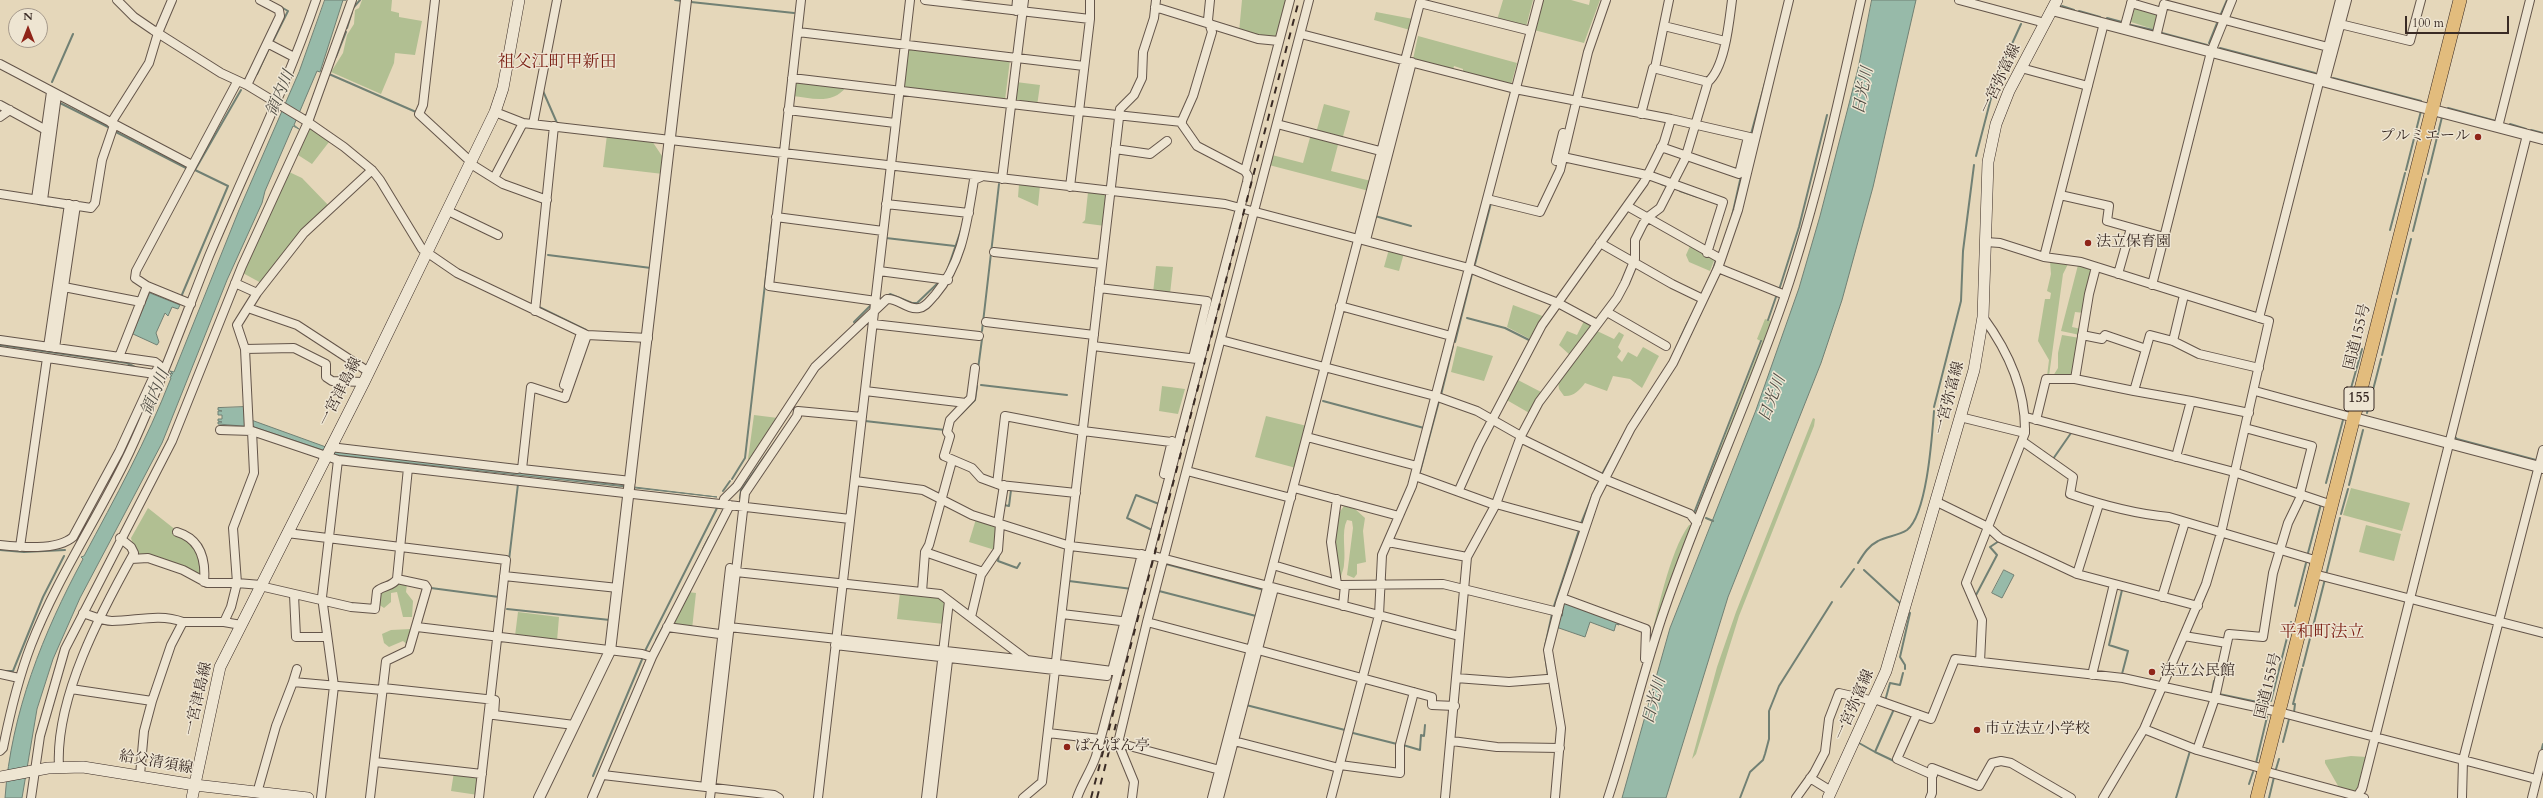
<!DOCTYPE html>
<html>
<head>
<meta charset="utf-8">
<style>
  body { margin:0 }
  #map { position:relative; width:2543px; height:798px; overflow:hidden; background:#e5d7ba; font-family:Cardo,serif }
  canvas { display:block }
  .north { position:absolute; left:8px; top:8px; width:40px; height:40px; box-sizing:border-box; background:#eee5d2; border:1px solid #a69a8c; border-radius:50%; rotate:0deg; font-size:11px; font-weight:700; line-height:16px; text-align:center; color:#392a24 }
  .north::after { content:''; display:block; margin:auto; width:14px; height:18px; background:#8f2418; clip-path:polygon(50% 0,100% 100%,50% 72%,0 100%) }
  .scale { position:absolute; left:2405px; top:16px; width:104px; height:18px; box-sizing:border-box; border:2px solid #392a24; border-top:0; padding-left:5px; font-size:12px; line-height:14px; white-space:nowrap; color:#392a24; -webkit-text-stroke:3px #eee5d2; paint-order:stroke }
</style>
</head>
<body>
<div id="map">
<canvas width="2543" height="798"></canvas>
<div class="north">N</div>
<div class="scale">100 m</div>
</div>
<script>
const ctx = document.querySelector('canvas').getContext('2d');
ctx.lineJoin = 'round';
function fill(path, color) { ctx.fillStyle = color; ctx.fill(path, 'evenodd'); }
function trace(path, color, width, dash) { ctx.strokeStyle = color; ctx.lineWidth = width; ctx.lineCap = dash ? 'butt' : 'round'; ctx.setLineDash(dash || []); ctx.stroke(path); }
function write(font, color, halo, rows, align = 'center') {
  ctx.font = font + ' Cardo,"Noto Serif JP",serif'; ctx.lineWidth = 3; ctx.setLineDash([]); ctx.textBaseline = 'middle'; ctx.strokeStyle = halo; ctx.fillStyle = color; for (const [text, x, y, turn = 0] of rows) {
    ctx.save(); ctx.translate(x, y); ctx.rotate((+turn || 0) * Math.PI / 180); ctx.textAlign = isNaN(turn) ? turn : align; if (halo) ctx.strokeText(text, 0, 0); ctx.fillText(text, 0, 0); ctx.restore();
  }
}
fill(new Path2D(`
  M362,0h30l-1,11 8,2v4l23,4 -7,34 -20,-2 -1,10 -13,31 -50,-22 12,-19 4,-18 7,-11 1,-14 4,-2z
  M1242,0h46l-10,39 -39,-7z
  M1503,0h30l-7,27 -29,-7z
  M1542,0h29l18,5 1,-5h10l-16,43 -50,-13z
  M2135,7l23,6 -3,14 -2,2 -22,-7z
  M1376,12l37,7 -3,11 -36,-10z
  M1418,36l99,27 -6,22 -48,-13v-3l-9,-3 -1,4 -40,-11z
  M907,48l103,12 -5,40 -102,-11z
  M793,82l53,5c-13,18 -35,11 -54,9z
  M1016,82l24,3 -3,21 -23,-3z
  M1324,104l26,7 -8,29 -26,-7z
  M310,128l19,14 -17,22 -14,-9z
  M1311,134l28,7 -8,30 40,10 -2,10 -100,-26 3,-10 31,8z
  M607,135l45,6 12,18 -1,15 -60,-7z
  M287,171l15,7 28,29 -67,77 -22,-12z
  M1019,184l21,2 -2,20 -20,-9z
  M1088,192l17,2 3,4 -3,28 -23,-3 3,-3z
  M1690,246l25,12 -5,13 -21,-9 -3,-7z
  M1389,249l15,4 -5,18 -15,-4z
  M2050,261l18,3 -5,10 -14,102h-2l2,-16 -11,-19 7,-42h5l1,-6 -4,-2 4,-17z
  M2078,265l10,2 3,4 -7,42 -9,-1 -3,15 9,2 -1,6 -19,-4z
  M1156,266l17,1 -3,27 -17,-1z
  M1780,298l1,2 -84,218 -3,-2 68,-174 -5,-3 8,-20 7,2z
  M1513,305l32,12 -13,23 -25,-13z
  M1584,321l9,4 -22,31 -12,-11 8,-14 10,4z
  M1595,330l19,9 5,-7 5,3 -6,12 3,4 -4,6 5,5 6,-10 9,5 6,-10 16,9 -17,32 -12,-9 -17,-3 -6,15 -22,-8c-5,7 -12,14 -21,13l-5,-7 -1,-8z
  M2062,335l18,3 -7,39 -20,-1 5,-8v-15z
  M1457,346l36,10 -9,25 -33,-9z
  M1516,379l27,14 -12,21 -26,-15z
  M1162,386l23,3 -7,25 -19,-3z
  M754,415l24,3 -28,43 -2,-2z
  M1266,416l41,10 -11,42 -41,-11z
  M1813,418l2,1 -1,7 -75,190 -43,138 -4,5 25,-92 19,-55z
  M2351,488l59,15 -8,28 -59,-16z
  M1344,506l11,3 10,9 -2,13 3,31 -9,2v10l-3,4 -7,-3 6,-47 -1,-7 -5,-1c-6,12 -1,30 -3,44 0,6 -3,9 -3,15l-2,1c-4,-23 -11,-54 5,-74z
  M148,508l48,38 7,28 -5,2 -52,-21h-10l-5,-17z
  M976,519l20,7 -1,24 -26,-8z
  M1689,525h3l-44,124c9,-34 21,-97 41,-124z
  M2366,525l35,9 -7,27 -35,-9z
  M398,582l9,2 -1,8 7,9 -1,16h-9l-6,-25 -6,1v9l-7,6 -6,-4v-11z
  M688,592l8,1 -4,36 -22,-3z
  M900,592l40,4 6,5 -2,23 -47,-5z
  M518,612l41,5 -2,24 -42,-5z
  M411,629l-2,17 -6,-5 -14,6 -5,-4 -2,-9 9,-4z
  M2351,756l16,1 -8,34 -5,3 -13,-3 -16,-28v-3z
  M454,772l24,3v20l-27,-4z`), '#b1bf92');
const water = new Path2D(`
  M325,0h21h-3l-23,72 -3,-1 -23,54 5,4 -6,-3 -28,65 -3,12 -35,77 -65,163 -82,155 -27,61 -16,50 -15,89h-17c6,-85 38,-165 78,-239l-2,-2 3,-1c31,-58 63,-116 87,-178l-3,-2h4l-3,-3 4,1 -3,-3 4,1 65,-162 60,-138z
  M1872,0h44l-43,187 -31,113 -21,63 -93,234 -62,201h-44l48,-170 86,-218 43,-122 21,-72 38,-147z
  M150,293l30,12 -2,4 -6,-2 -4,9 -3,-3 -9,20 3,9 -2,3 -24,-11z
  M244,407l2,11 8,3 83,30 380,46 -380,-42 -83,-28 -36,-3v-2h4l-4,-1v-2h4v-4h-4v-4h4l-4,-1v-2z
  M2004,570l10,5 -12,23 -10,-5z
  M1564,602l56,20 -1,3 -3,-1 -2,7 -24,-9 -5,15 -29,-10 3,-11h3z`);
fill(water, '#97baa9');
trace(water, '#718074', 1);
trace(new Path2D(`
  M675,0l7,1
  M691,2l103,11
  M2062,6l12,4
  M353,8l7,-8
  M2079,11l21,6
  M2221,14l6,-14
  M2107,18l15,4
  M2131,25l22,5
  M347,28l5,-16
  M2162,33l45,12
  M272,43l16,-32 -7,-4
  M2209,43l8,-20
  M2220,48l95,25
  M336,57l10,-25
  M257,74l12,-26
  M329,74l87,38
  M2333,78l88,23
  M52,82l21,-48
  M543,91l14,32
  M60,103l50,25
  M2448,108l48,13
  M2510,124l16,5
  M2531,130l12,3
  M116,132l70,36
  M1751,134l14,-51
  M1976,156l20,-77 25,-55
  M2406,170l15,-59
  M2428,174l14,-57
  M1661,184l6,2
  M1680,191l18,6
  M38,204l27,4
  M1375,216l36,10
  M1732,216l9,-40
  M2390,230l15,-57
  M2413,231l13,-52
  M886,238l69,8
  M548,255l103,13
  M1475,264l16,-61
  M947,271l14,-41
  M1712,273l4,-13
  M1779,290l20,-63 28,-112
  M2397,294l14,-55
  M181,297l47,-111 -33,-16 46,-80
  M881,299l9,-5 22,9h5l23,-22
  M539,307l47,23v2
  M1467,318l38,10 26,13
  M1768,320l9,-26
  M854,322l18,-18
  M982,331l17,-147
  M1680,339l8,-17
  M1455,342l17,-68
  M0,345l127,18 8,4
  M2382,355l14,-56
  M978,369l4,-30
  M981,385l86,10
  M1441,395l12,-49
  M1323,401l101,27
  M2346,406l16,-57
  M1934,407l27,-106 2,-50 11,-86
  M2367,413l14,-54
  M961,414l14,-14 2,-14
  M865,421l80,9
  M1630,423l11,-18
  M2454,436l3,3 79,21
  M2053,459l18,-26
  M1420,472l19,-71
  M1601,476l22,-40
  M732,479l13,-21 27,-235
  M2326,483l17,-63
  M2349,485l14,-55
  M1595,489l5,-9
  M723,491l7,-10
  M740,498l1,-8 45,-64
  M1004,505l5,1 2,-16
  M1694,513l67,-172
  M2341,514l7,-25
  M1706,518l7,3
  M1580,526l13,-32
  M1152,530l-25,-12 9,-23 23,9
  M703,549l6,-12
  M0,550l24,2 41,-2
  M2308,553l13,-49
  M999,554l-1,7 19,7 3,-5
  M509,560l9,-76
  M1858,563c5,-8 10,-17 20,-22 9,-5 20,-5 29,-11 20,-16 25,-93 27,-119
  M1166,564l98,26
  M1864,570l37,34
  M2326,575l14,-57
  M1069,581l63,8
  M1841,587l13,-18
  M431,588l68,9
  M1159,591l97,25
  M1975,597l22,-42 -7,-8 9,-6
  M2295,606l11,-43
  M507,609l103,11
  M1553,609l26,-79
  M656,640l14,-26
  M1545,646l7,-32
  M645,651l72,-143
  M1545,655l3,21
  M2303,666l22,-87
  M1905,669v-4l-5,-8 10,-44
  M2,671h11l30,-74 21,-41
  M2122,674l6,-23 -19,-6 13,-55
  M2212,692l2,-11
  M2219,694l48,10
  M1885,701l5,-18 10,2 3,-12
  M2271,701l20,-79
  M1246,705l99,25
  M1894,709l-19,43 21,10
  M2294,712l1,-8h-2l9,-35
  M1557,724v9
  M1353,733l44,11
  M2283,742l6,-23
  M1859,743l16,9
  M1403,745l17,5 1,-15 3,1 1,-11
  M2541,752l2,-8
  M2256,763l11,-46
  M2276,769l3,-10
  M593,776l50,-119
  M2249,784l4,-12
  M1740,798l10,-26 13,-12 2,-6 4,-15v-28l10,-25 53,-84
  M2176,798l14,-47
  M2269,798l5,-21`), '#718074', 2);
const minor = new Path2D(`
  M117,0l17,17 19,13 68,43 26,12 61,37 36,25 28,23 8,10 42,69 35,24 130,62 61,3
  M435,0l-12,105 -4,9 52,48
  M801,0l-32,286 107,15
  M925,0l165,19
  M1959,0l86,23
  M2131,3l31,9
  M1155,7l103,32 21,2
  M1016,11l1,-11
  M2340,24l70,17 11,-41
  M1664,26l61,15
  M2124,29l8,-29
  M798,32l286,34
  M1301,34l214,55 156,30 83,19
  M2156,37l8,-33 164,43
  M267,43l27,14
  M0,64l192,101
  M1655,68l14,-68
  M2021,68l67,18
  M792,78l287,34
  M2325,82l22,-82
  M247,85l33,-69 -1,-6 -19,-10
  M0,105l46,25
  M788,110l107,13
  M1079,111l103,11
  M495,112l28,11 702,81 244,64 89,35 39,21
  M1641,114l12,-46 55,14
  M0,117l10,-7
  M111,123l38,-60 9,-30 14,-33
  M533,124l24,-124
  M1277,124l103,27
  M2498,127l32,-127
  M1661,147l78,27 9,-37
  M1115,149l35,5 17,-13
  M1563,157l88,19 72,26 -16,51
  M1556,161l7,-28
  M471,164l32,20 44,16
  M1245,171l45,-171
  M494,178l29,-55
  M1002,179l22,-179
  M1070,187l20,-168v-19
  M0,194l91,14 4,-5 7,-43 12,-35
  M2060,195l49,11 -2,15 57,16
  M36,199l15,-107
  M1487,199l53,13 20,-42 28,-118 18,-52
  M43,200l14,-105
  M886,204l83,9
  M1627,206l94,53
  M448,211l50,24
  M776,217l107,14
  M1366,240l46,-178
  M1986,242l14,1 44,14 37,5 188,59 -48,212 -15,51 -62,145 -41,69
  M1600,243l72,41 31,15
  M994,252l108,12
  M2044,257l60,-234
  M1718,268l67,27
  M879,271l69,9
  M2118,274l13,-46
  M235,283l22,10
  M2152,285l59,-233 21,-52
  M147,286l44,18
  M64,287l77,15
  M1099,288l108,13 -14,57
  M1340,306l111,30
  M248,308l49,17 72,47
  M535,311l19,-185
  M1607,312l59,34
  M2259,318l81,-318
  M986,322l108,13
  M873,324l106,12
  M587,335l-22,63 -34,-11 -9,82 109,12
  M2082,335l20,4 3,-4 41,14
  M0,340l155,22 4,3 -40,87 -46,85c-16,14 -54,10 -73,8
  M1221,340l214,56 42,15 44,25
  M2173,341l11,-46
  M1093,346l104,13
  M48,347l21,-143
  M55,348l21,-143
  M245,349l49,-1 32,16v13l6,4 32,1
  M0,351l155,23
  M119,357l28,-71 -12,-8 1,-7 101,-189
  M975,368l-4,30 -21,22 -3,12 3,4 -6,20 28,12 9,10 19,7 76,8
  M2075,379l14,-85 7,-27
  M564,385l17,-52
  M865,391l101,12
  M2255,391l99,27
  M2191,401l58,12
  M1960,417l65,16
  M2026,417l208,55 98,33
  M2036,420l10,-41h29l59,12
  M2245,428l67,18 -12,47
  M220,430l32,1 86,29 512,59
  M249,431l-4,-82 -8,-24 20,-32 47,-60 68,-63
  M252,431l2,42 -21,55 4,55 24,2
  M1307,437l110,29
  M1520,438l84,41 86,35 7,9
  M2022,441l51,36 -3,17c32,11 65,20 99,23l149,44
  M330,447l187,22
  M2176,457l15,-56 -57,-10 16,-56 23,6 26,13 60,14
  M1187,471l104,27
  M1164,474l8,-33
  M1415,476l80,29
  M855,481l68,9 49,25 98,31 84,10 305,80
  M997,484l8,-68 78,15 96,12
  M1294,488l105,28
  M1459,490l20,-45 63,-120 102,-143 20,-40 7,-23
  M1337,499l-6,43 6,42
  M1937,502l51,25 12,11 77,36 121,32
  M723,504l1,-5 13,-13 78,-119 72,-68c11,-1 20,11 32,9 7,-1 11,-8 16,-13 28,-33 32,-74 39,-115l7,-3
  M1496,504l88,24
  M998,523l6,-38
  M177,532c23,7 29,27 27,50
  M287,533l219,27 -27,238
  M1388,542l79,15
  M20,547l27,-189
  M925,552l58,20
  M131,559l17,-1 35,12 24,13h30l-6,24 -7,15
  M1273,565l67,20 103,-1 115,28
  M736,572l204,22 87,66 85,11 30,-117
  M2077,574l22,-70
  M2314,574l229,59
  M504,576l114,12
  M260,586l91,21 24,2 2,-18c7,-6 15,-4 20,-12
  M922,592l3,-40 4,-7 23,-84
  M294,595l2,42h31
  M2162,597l23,-75
  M1562,598l84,31 -1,30
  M1343,606l2,-21
  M83,613c9,3 20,8 29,8 25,0 46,-8 71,1
  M1062,614l67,8
  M971,617l10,-42 17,-25 2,-26
  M1147,622l109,29
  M417,627l225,27 10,3
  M667,627l60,8
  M729,627l298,33
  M2184,636l43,7
  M835,645l272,31
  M1258,650l174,47v8l23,1
  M1980,662l2,-42 -16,-37 59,-150c1,-44 -17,-82 -42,-116
  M0,674l19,4
  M2092,675l22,-91
  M1456,678l53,4 38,-3
  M293,682l4,-13
  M383,688l112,12 -1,15 80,10
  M71,689l81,12
  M1874,699l57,20 24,-60 168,19 156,34 257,67
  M1917,714l-20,45 36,16
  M2144,729l53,21 67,19
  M1048,733l52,6
  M1230,740l109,28
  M1452,741l45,6 63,1
  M1118,743l102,27
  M2197,750l18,-52 14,-64 34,3 10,-64 15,-50 14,-29
  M0,751l3,-3c7,-35 15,-69 28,-103 26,-67 67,-127 98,-192 30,-64 54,-131 80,-197 36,-86 77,-168 107,-256
  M375,762l107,12
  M1340,765l60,8v-28l14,-53
  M59,767c-4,-69 42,-155 75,-214l-3,-6 -11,-9
  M2264,771l100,27
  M140,775l4,-44 8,-30 19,-56 12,-23h41l17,3
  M603,775l171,20 5,3
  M1810,778l21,13
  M705,787l25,-219
  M257,793l19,-67 17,-44 90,8
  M31,798l9,-62 25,-87 107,-208 70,-175 66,-144 44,-122
  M321,798l13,-112 -12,-89 16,-137
  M370,798l16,-137 23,-11 18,-62 -2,-3 -28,-6 11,-111
  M592,798l60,-141 78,-152
  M710,798l35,-305 52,-77 1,-5 64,6
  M818,798l92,-798
  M926,798l23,-197
  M932,798l17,-146
  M1023,798l19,-16 78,-673 14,-14 8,-17 1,-26 11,-34 2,-18
  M1077,798c5,-15 14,-27 19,-42l151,-574 1,-6 -3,-5 -48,-25 -16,-23 12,-27 19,-64 -4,-12 2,-20
  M1132,798l2,-16 -16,-39 29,-121 162,-622
  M1212,798l208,-795 111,28
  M1219,798l55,-210
  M1331,798l48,-183 3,-60 30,-69 127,-486
  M1445,798l22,-241 29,-53 25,-68 18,-34 78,-104 8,-15 10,-24v-19l8,-16 5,-7 12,-9 25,-49 23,-77c17,-15 21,-59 24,-82
  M1555,798l6,-70 -13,-78 12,-47 36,-107 35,-68 42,-65 45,-95 20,-58 51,-210
  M1608,798c21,-63 35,-127 57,-190 36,-105 83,-205 119,-310 33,-98 55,-198 77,-298
  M1796,798l18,-25 11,-21 4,-33 10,-26 35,8
  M1930,798l2,-5v-25l47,18 13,-23 9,-2 10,2 60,35
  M2356,798l6,-9 165,-654
  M2462,798l1,-38 80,-310
  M2532,798l11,-44`);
const tertiary = new Path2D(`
  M2052,10l491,129
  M2354,418l189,50
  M539,798l71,-147 76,-651`);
const secondary = new Path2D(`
  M0,777l48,-9 35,-1 112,18 113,13
  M192,798l28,-131 144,-285 131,-270 8,-24 16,-88
  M1828,798l58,-127 88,-301 9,-53 5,-155 8,-38 13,-33 48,-91`);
const trunk = new Path2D(`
  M2257,798l203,-798`);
trace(minor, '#64554a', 10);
trace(tertiary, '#64554a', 12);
trace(secondary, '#392a24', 12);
trace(trunk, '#392a24', 14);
trace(minor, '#eee5d2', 8);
trace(tertiary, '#eee5d2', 10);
trace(secondary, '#eee5d2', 11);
trace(trunk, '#e2bc7d', 13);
trace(new Path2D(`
  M1091,798l208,-798
  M1097,798l19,-74`), '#392a24', 2, [7, 7]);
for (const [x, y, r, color] of [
  [2478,137,4,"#8f2418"],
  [2088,243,4,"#8f2418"],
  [2152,672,4,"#8f2418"],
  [1977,730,4,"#8f2418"],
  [1067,747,4,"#8f2418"]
]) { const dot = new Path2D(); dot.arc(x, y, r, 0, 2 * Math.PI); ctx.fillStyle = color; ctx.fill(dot); trace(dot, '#eee5d2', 1.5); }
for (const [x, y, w] of [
  [2359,399,30]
]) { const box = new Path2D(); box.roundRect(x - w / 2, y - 12, w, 24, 3); ctx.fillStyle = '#eee5d2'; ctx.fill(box); trace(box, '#392a24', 1); }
write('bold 14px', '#392a24', null, [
  ["155",2359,399]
]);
write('15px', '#392a24', '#eee5d2', [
  ["一宮弥富線",2001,79,-65],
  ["国道155号",2358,337,-76],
  ["一宮津島線",341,392,-63],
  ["一宮弥富線",1950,398,-75],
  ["国道155号",2269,686,-76],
  ["一宮津島線",199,699,-77],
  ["一宮弥富線",1855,705,-66],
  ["給父清須線",156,763,10]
]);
write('15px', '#392a24', '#eee5d2', [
  ["プルミエール",2470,137,"right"],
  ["法立保育園",2096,243],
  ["法立公民館",2160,672],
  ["市立法立小学校",1985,730],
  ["ばんばん亭",1075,747]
], 'left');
write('italic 16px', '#504e45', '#eee5d2', [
  ["日光川",1864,91,-79],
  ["領内川",281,94,-67],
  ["領内川",156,393,-67],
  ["日光川",1773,399,-69],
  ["日光川",1655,701,-75]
]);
write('17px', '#7a1f14', '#eee5d2', [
  ["祖父江町甲新田",557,63],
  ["平和町法立",2322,633]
]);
</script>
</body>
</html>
